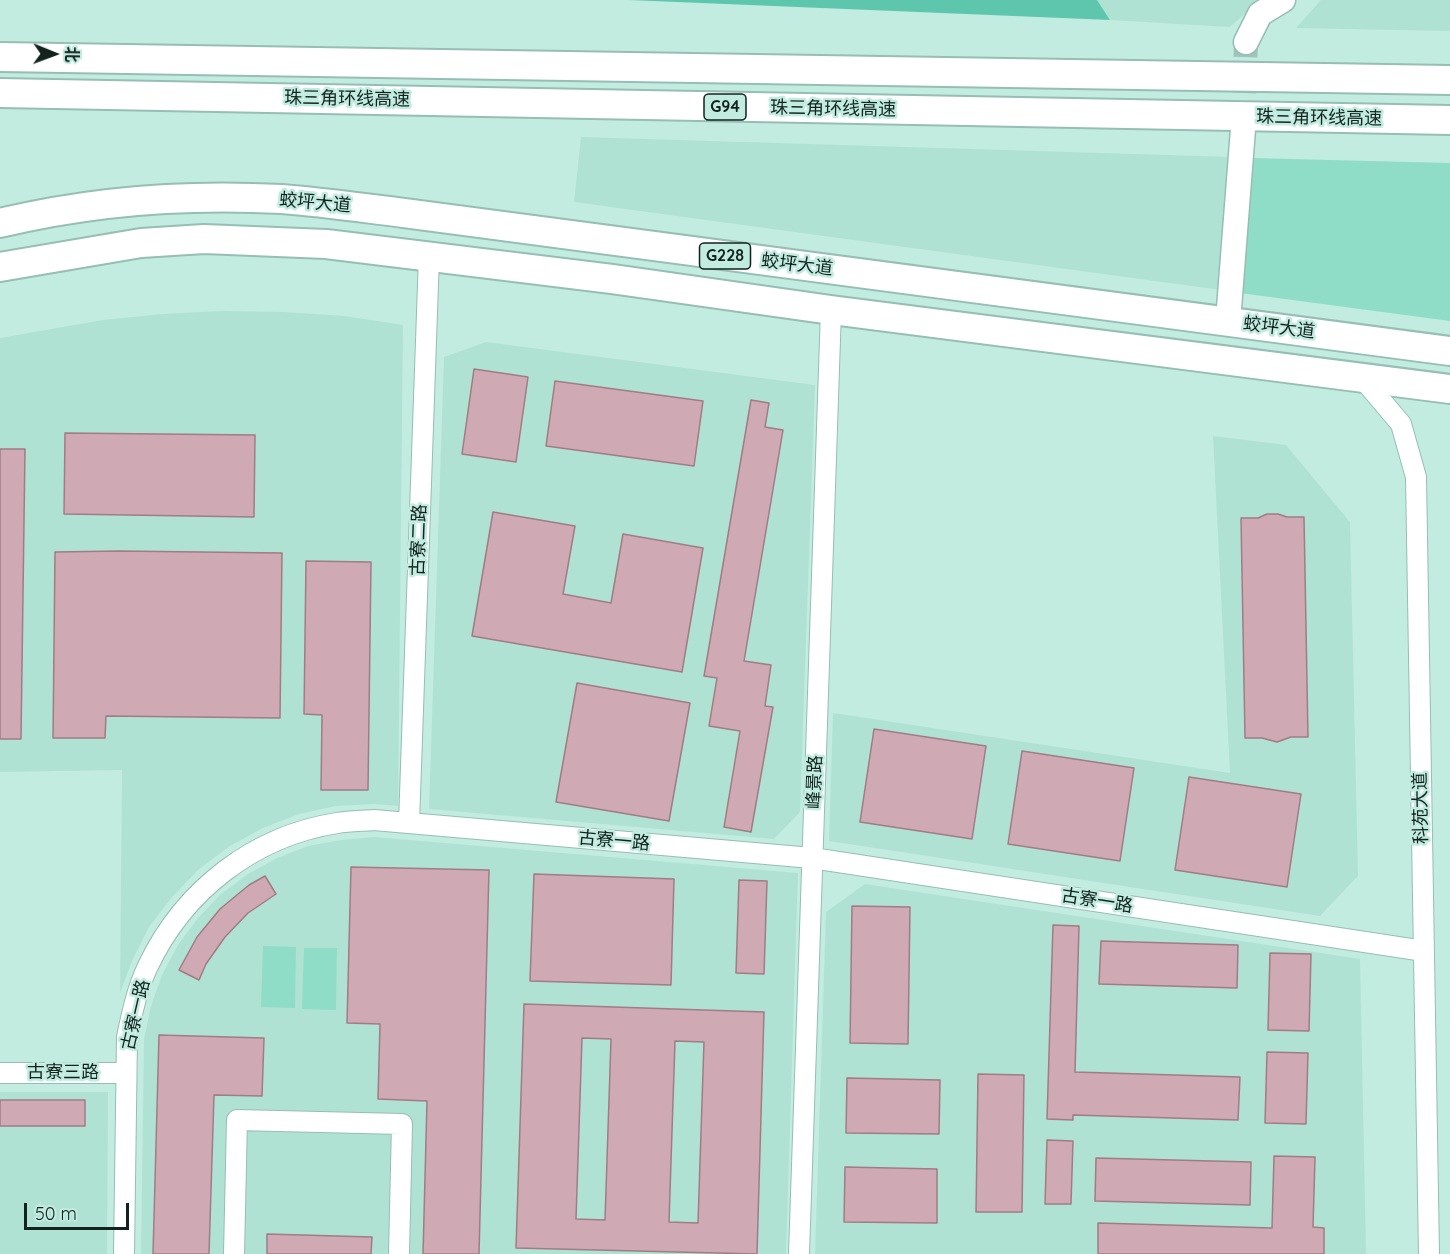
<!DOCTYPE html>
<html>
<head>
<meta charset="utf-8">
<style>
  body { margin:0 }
  #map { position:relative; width:1450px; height:1254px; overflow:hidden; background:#c2ece0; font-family:Quicksand,"Noto Sans SC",sans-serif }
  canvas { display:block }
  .north { position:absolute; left:24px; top:24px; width:60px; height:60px; -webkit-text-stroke:4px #c2ece0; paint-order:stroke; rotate:91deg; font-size:16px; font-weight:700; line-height:24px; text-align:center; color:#12221d }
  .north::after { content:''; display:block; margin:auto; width:21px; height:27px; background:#12221d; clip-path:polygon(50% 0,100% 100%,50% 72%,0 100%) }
  .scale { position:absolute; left:24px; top:1203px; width:105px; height:27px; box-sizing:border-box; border:3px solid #12221d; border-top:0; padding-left:8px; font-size:18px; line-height:21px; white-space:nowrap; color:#12221d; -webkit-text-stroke:4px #c2ece0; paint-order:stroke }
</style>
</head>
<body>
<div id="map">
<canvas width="1450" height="1254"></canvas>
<div class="north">北</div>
<div class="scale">50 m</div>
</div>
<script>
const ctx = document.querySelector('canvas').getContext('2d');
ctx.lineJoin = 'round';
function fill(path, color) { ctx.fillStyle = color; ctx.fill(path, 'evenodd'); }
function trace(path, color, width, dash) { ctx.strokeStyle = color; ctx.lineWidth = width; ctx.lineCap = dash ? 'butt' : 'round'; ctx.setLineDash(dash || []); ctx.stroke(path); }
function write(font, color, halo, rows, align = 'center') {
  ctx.font = font + ' Quicksand,"Noto Sans SC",sans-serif'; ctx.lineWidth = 5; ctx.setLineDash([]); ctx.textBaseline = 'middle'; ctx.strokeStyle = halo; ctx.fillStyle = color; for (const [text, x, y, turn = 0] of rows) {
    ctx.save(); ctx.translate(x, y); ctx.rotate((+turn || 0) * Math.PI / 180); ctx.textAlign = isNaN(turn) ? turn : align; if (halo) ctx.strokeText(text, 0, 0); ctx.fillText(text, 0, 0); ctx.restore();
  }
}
fill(new Path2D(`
  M1097,0h163l-30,27 -120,-7z
  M1321,0h129v31l-154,-3z
  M581,137l651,20 -11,133 -647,-88z
  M223,311l61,1 60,4 59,9 -5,481 -24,-2 -38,2 -37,8 -36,14 -33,18 -31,23 -27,28 -23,30 -17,34 -12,32 2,-223 -122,2v-434l103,-18 60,-6z
  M486,342l329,43 -15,427 -26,27 -345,-30 15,-452z
  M1213,436l73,9 64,77 8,354 -38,40 -491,-75 4,-128 397,60z
  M374,837l424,36 -12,381h-645l3,-215 7,-33 11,-31 16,-30 20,-27 23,-24 27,-20 29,-16 31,-12 33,-6z
  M865,884l495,75 6,295h-551l11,-342z
  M0,1092h108l-1,162h-107z`), '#b0e2d4');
fill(new Path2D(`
  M1250,158l200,5v158l-210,-28z
  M263,946l33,1 -1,61 -34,-1z
  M304,948h33l-1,62 -34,-1z`), '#8fdcc7');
fill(new Path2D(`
  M629,0h468l13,20z`), '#5fc6ae');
const building = new Path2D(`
  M474,369l54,8 -12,85 -54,-8z
  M555,381l148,20 -9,65 -148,-20z
  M751,400l18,3 -4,24 18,3 -39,231 27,4 -6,41 8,1 -22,125 -27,-5 16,-96 -31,-5 8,-48 -13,-2z
  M65,433l190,2 -1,82 -190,-3z
  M0,449h25l-4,290h-21z
  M493,512l82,14 -12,68 48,9 12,-69 80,14 -21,124 -210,-36z
  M1267,514h11l9,3h17l4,220h-17l-14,5 -15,-4h-17l-4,-220h17z
  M119,551l163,2 -2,165 -174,-2 -1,22h-52l2,-186z
  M306,561l65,1 -3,228h-47l1,-75 -18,-1z
  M577,683l113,20 -21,118 -113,-19z
  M874,729l112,17 -14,93 -112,-17z
  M1022,751l112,17 -14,93 -112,-17z
  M1189,777l112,17 -14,93 -112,-17z
  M351,867l138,3 -10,384h-56l4,-153 -49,-2 2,-75 -33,-1z
  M534,874l140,5 -3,106 -141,-4z
  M265,876l11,18 -28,19 -23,24 -19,27 -7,16 -20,-10 18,-33 23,-28 29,-24z
  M739,880l28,1 -3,93 -28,-1z
  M852,906l58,1 -2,137 -58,-1z
  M1053,925l26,1 -4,146 165,5 -2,43 -165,-5v5l-26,-1z
  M1101,941l137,4 -1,43 -138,-4z
  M1270,953l41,1 -2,77 -41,-1z
  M524,1004l240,8 -7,242 -241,-6zM582,1038l29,1 -6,181 -29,-1zM675,1041l29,1 -6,181 -29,-1z
  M159,1035l105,3 -2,58 -48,-1 -5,159h-56z
  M1267,1052l41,1 -2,71 -41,-1z
  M978,1074l46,1 -2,137h-46z
  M847,1078l93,2 -1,54 -93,-1z
  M0,1100h85v26h-85z
  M1047,1140l26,1 -2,63h-26z
  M1274,1156l41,1 -2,70 11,1v26h-226v-31l174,5z
  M1096,1158l155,4 -1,43 -155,-4z
  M845,1167l92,2v54l-93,-1z
  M267,1234l105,3 -1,17h-104z`);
fill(building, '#cfa9b3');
trace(building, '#a07c86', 1.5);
trace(new Path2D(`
  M1243,129l3,-87`), '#9fc4b9', 24, [24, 12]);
const minor = new Path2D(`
  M1363,379l38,45 15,53 13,777
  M409,823l20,-567
  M0,1073h125
  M124,1254l3,-217c5,-24 10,-48 21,-71 36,-76 106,-130 189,-143 12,-2 25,-2 37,-3l438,38 612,93
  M234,1254l3,-134 165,4 -3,130
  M799,1254l32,-944`);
const major = new Path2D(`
  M1246,42l14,-28 23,-14
  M1228,321l15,-192`);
const highway = new Path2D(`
  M0,57l1450,23
  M0,93l1450,27
  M0,223c91,-22 189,-29 282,-24 40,3 81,9 122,14l1046,138
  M0,267l141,-24 63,-4 122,5 286,35 219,31 619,79`);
trace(minor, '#96beb3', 22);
trace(major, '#96beb3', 27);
trace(highway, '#96beb3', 32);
trace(minor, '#fff', 20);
trace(major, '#fff', 24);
trace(highway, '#fff', 28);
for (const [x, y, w] of [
  [725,107,42],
  [725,256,51]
]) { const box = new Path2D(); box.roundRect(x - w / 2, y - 13, w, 26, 4.5); ctx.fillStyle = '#c2ece0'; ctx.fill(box); trace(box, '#12221d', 1.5); }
write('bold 16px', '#12221d', null, [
  ["G94",725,107],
  ["G228",725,256]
]);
write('18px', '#12221d', '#c2ece0', [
  ["珠三角环线高速",347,99,1],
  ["珠三角环线高速",833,109,1],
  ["珠三角环线高速",1319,118,1],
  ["蛟坪大道",315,203,5],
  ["蛟坪大道",797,265,7],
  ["蛟坪大道",1279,328,7],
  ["古寮二路",419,540,-88],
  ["峰景路",815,782,-88],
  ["科苑大道",1421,808,-91],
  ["古寮一路",614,841,5],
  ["古寮一路",1097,901,9],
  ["古寮一路",136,1015,-77],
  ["古寮三路",63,1073]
]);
</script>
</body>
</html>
